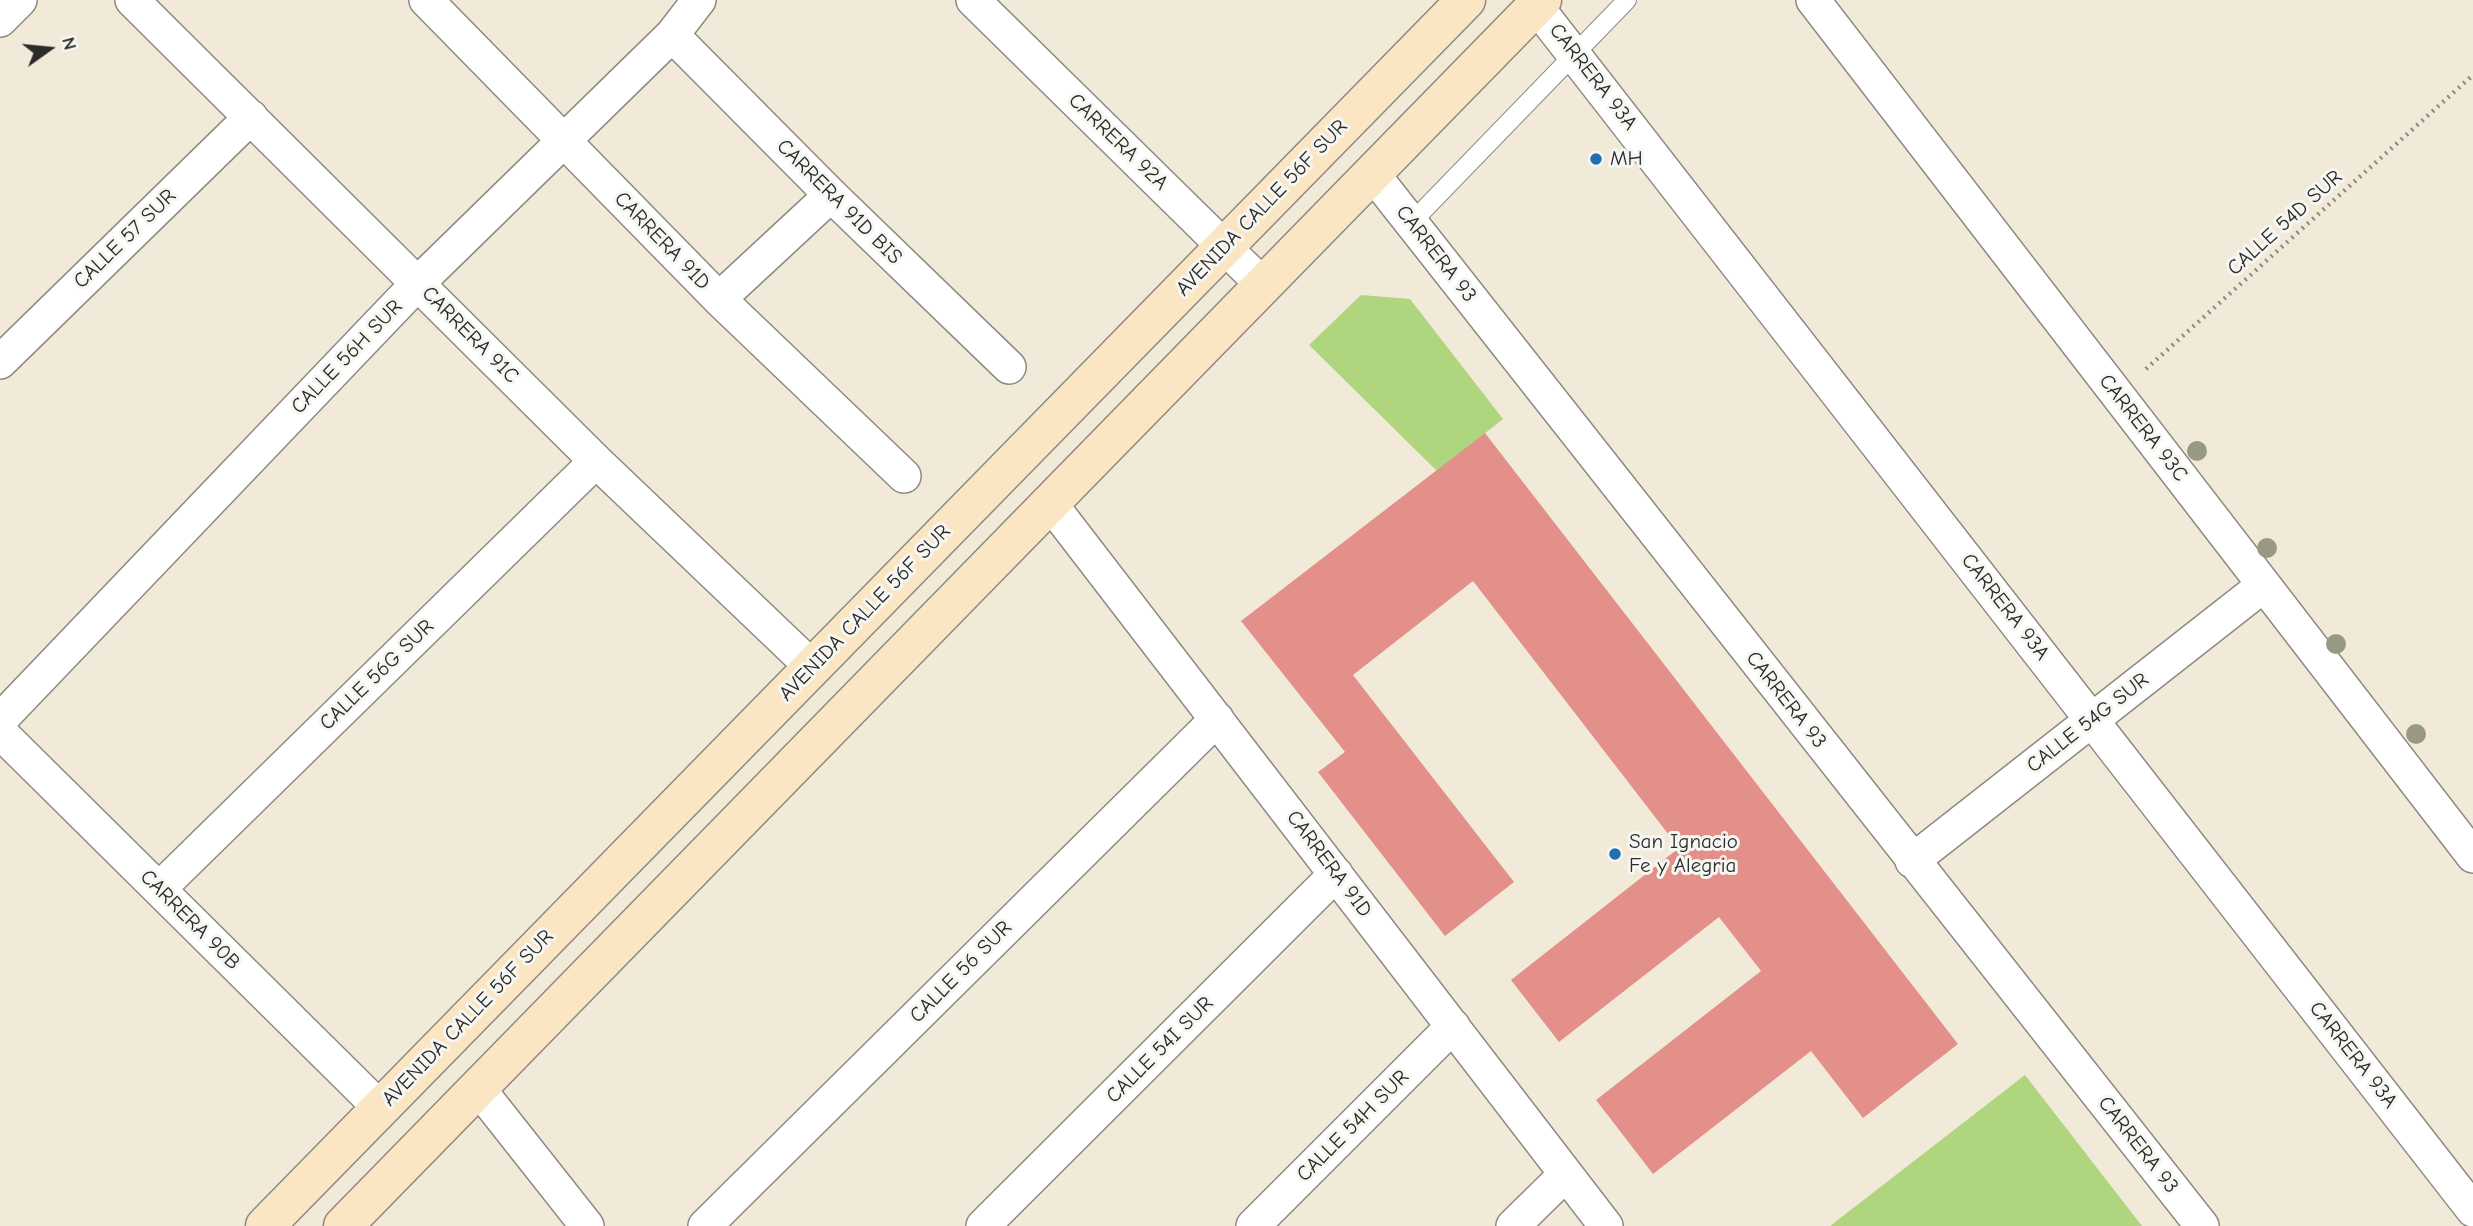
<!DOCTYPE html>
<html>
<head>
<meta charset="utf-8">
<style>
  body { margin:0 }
  #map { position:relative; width:2473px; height:1226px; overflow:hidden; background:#f2ead9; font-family:"Comic Neue",sans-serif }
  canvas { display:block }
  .north { position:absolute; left:14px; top:14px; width:70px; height:70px; -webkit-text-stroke:5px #f6f6f2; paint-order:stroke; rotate:75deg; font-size:19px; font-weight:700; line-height:28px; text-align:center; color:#2b2b2b }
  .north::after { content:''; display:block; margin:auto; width:24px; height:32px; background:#2b2b2b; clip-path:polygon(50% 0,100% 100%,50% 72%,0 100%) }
</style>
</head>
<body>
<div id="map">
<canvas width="2473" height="1226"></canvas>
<div class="north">N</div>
</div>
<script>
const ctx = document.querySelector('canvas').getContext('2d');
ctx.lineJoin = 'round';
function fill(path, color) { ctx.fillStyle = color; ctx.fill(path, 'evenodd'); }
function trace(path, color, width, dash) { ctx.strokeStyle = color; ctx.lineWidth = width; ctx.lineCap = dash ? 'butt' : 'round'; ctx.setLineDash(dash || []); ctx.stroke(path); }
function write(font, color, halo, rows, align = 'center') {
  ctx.font = font + ' "Comic Neue",sans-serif'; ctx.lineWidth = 6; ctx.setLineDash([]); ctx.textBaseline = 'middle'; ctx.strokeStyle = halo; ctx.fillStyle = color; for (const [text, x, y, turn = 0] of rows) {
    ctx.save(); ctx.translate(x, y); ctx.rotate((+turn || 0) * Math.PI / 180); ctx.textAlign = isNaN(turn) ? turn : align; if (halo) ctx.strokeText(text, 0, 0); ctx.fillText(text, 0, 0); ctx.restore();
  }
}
fill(new Path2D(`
  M1361,295l49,4 93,120 -66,52 -128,-126z
  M2025,1075l117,151h-312z`), '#b0d57f');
fill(new Path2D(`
  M1485,433l473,611 -95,74 -52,-67 -158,123 -57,-74 165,-129 -42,-54 -160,125 -48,-62 168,-132 -206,-267 -120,94 161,207 -69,54 -127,-164 27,-20 -104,-131z`), '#e29089');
const lane = new Path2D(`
  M1411,223l216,-223`);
const street = new Path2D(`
  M132,0l464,461 216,206
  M426,0l293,299 185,177
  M973,0l290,285
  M1813,0l660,856
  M1536,6l937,1204
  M0,20l20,-20
  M672,35l159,160 178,172
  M1372,173l830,1053
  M719,299l112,-104
  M0,362l251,-245
  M1050,503l556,723
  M0,720l418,-437 254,-248 27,-35
  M0,732l380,376
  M1912,861l352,-276
  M159,889l437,-428
  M478,1088l109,138
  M705,1226l512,-507
  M983,1226l353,-352
  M1253,1226l200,-200
  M1513,1226l53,-52`);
const secondary = new Path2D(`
  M265,1226l1201,-1226
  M343,1226l1199,-1226`);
trace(lane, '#8e8a82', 20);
trace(street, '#8e8a82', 36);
trace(secondary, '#8e8a82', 41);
trace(new Path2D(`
  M2146,369l327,-294`), '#8e8a82', 4.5, [2, 5]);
trace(lane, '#fff', 18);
trace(street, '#fff', 33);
trace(secondary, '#fbe6c3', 38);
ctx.fillStyle = '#979985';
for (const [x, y] of [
  [2197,451],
  [2267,548],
  [2336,644],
  [2416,734]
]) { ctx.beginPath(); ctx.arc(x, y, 10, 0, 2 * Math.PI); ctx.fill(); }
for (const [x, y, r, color] of [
  [1596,159,7,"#1f6fb2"],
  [1615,854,7,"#1f6fb2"]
]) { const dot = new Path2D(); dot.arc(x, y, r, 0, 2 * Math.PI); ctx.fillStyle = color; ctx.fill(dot); trace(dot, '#f6f6f2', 2.5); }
write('21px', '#2b2b2b', '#f6f6f2', [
  ["CARRERA 93A",1593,77,52],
  ["CARRERA 92A",1118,142,44],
  ["CARRERA 91D BIS",839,202,45],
  ["AVENIDA CALLE 56F SUR",1262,208,-46],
  ["CALLE 54D SUR",2285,223,-42],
  ["CALLE 57 SUR",125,239,-44],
  ["CARRERA 91D",662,241,46],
  ["CARRERA 93",1436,254,52],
  ["CARRERA 91C",470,335,45],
  ["CALLE 56H SUR",347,357,-46],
  ["CARRERA 93C",2143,428,52],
  ["CARRERA 93A",2005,607,52],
  ["AVENIDA CALLE 56F SUR",865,613,-46],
  ["CALLE 56G SUR",377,675,-44],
  ["CARRERA 93",1786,700,52],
  ["CALLE 54G SUR",2088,723,-38],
  ["CARRERA 91D",1329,864,53],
  ["CARRERA 90B",190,920,45],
  ["CALLE 56 SUR",961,972,-45],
  ["AVENIDA CALLE 56F SUR",468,1018,-46],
  ["CALLE 54I SUR",1160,1050,-45],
  ["CARRERA 93A",2353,1055,52],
  ["CALLE 54H SUR",1353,1126,-45],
  ["CARRERA 93",2138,1145,52]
]);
write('21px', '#2b2b2b', '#f6f6f2', [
  ["MH",1610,159],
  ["San Ignacio",1629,842],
  ["Fe y Alegria",1629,866]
], 'left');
</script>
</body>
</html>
